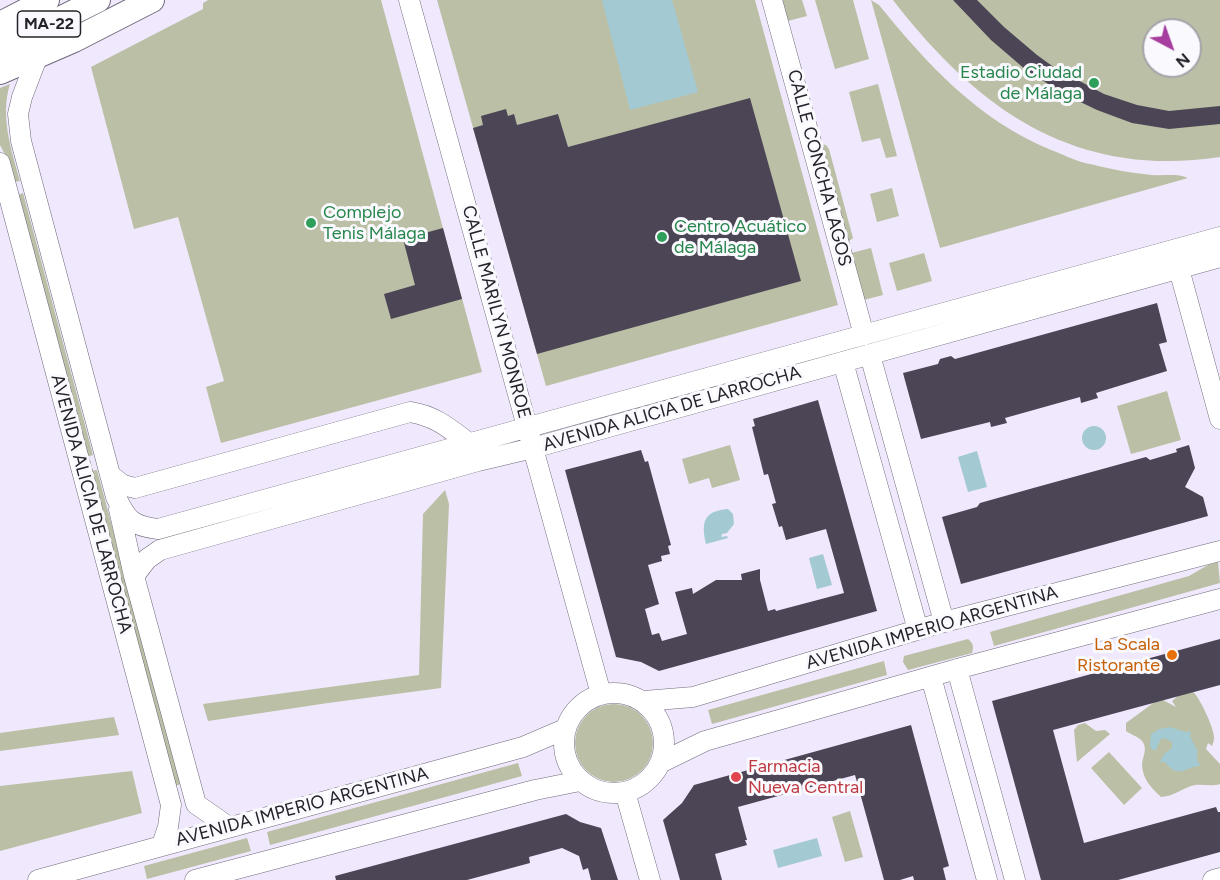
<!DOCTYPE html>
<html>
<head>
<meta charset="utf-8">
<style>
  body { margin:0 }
  #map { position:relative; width:1220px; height:880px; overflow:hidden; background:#f0e8fc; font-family:Figtree,sans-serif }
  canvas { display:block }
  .north { position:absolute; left:1142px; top:18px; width:60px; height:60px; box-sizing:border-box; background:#faf9fd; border:2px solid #a5a3a9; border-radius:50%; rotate:139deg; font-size:16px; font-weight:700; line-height:24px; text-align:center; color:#25232a }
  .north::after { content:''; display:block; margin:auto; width:21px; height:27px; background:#a63d9f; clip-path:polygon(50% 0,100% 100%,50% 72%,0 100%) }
</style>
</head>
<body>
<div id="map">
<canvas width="1220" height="880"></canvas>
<div class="north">N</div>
</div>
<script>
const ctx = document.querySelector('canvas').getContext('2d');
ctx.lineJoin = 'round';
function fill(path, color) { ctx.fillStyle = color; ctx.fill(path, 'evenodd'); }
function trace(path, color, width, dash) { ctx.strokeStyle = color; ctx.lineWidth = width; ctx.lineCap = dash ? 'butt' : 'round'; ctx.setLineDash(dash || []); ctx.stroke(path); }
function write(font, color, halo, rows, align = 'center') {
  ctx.font = font + ' Figtree,sans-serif'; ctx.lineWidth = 6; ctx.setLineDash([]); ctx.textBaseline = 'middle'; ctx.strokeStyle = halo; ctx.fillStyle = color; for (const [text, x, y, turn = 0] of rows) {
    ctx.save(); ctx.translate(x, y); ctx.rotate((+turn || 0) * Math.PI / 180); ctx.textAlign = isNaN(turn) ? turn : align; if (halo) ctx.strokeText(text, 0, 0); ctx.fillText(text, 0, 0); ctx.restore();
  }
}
fill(new Path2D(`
  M208,0h173l101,372 -261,71 -15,-56 18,-6 -46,-164 -44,12 -43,-162 112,-58v-6z
  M437,0h318l83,305 -292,81z
  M778,0h24l5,16 -23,6z
  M815,0h38l16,59 -34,10z
  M871,0l8,5c48,59 99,115 172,145 11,4 22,10 34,13 22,5 44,10 67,12 13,1 25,-2 36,3l-248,70z
  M893,0h327v157c-145,22 -242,-47 -327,-157zM1154,30h36v36h-36z
  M10,84c-10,32 1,65 10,97l-6,1 -5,-20 -9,-17v-57z
  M878,84l19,72 -11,2 -6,-20 -18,4 -13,-50z
  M821,144l5,1 3,4 24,89 -6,5z
  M892,188l7,28 -22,6 -7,-28z
  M23,193l70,262 -6,2 -69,-262z
  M871,248l12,47 -23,6 -13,-47z
  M924,253l8,28 -35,10 -8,-28z
  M1167,391l14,49 -50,14 -14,-48z
  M730,445l10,35 -28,8 -3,-10 -20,6 -7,-25z
  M97,470l84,314 -6,2 -84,-315z
  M445,490l4,14 -8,184 -113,15 -120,18 -5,-17 216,-29 4,-161z
  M1218,562l2,21 -226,63 -4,-14 199,-56 19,-11z
  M968,639c5,4 6,7 4,14l-64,17 -5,-8 1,-6z
  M884,661l3,14 -175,49 -4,-14z
  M1193,692c6,4 21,36 21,45 0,4 -1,6 -2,9l-4,-3 -2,6 14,15v20c-9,3 -17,0 -25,1 -13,3 -20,11 -34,12 -10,-9 -19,-19 -19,-33 1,-8 6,-16 0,-23 -3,-4 -12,-7 -16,-10v-8l30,-22 7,-1 13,7 -4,-6 7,-6z
  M575 743a39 39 0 1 1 78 0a39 39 0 1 1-78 0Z
  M114,717l5,18 -119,16v-18z
  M1085,723l11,8 9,-1 5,4 -33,28 -3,-32 4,-5z
  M1109,752l33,36 -18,17 -33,-37z
  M518,763l4,13 -252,69 -3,-13z
  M132,771l10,42 -142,38v-65z
  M850,811l13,46 -18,5 -13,-45z
  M247,838l4,13 -104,28 -3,-13z`), '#bbbfa5');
fill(new Path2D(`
  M602,0h70l26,92 -68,18z
  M1082 438a12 12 0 1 1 24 0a12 12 0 1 1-24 0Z
  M977,451l10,36 -19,5 -10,-35z
  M728,509l5,5 1,10 -7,9 -5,1 -1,3 6,-1 1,2 -22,6c-5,-21 -3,-33 22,-35z
  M823,554l9,31 -15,4 -8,-31z
  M1170,727l16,5 5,-1 -1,5 7,14v11l3,3 -1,2c-16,1 -19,14 -34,-4h-5l4,-8 8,-6v-6l-8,-4 -4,2 -4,10h-4l-2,-5 1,-11 8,-5z
  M817,838l5,18 -44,12 -5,-18z`), '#a3cad3');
fill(new Path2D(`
  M953,0h24l27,27 33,28 18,13 49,26 33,11 32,6 51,-5v18l-51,5 -37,-6 -35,-13 -33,-16 -38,-24 -35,-30z
  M750,98l51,183 -264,73 -64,-226 10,-3 -2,-9 25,-7 2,7 6,-2 3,11 41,-11 10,33z
  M443,228l19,71 -71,20 -7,-25 31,-9 -12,-46z
  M1157,303l10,39 -8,2 8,27 -71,22 2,5 -17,5 -1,-6 -75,21 2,5 -16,4 -1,-5 -69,17 -18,-66 35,-9 2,-5 11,-3 4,3z
  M818,400l59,211 -218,60 -18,-9 -25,-5 -51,-187 76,-20 4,12 3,-1 23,84 -3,1 2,8 -9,2 1,5 -14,4 11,39 -14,5 7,26 7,-2 3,8 25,-7 -12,-42 17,-4 1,6 23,-14h26l-1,-6 19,-5v11l8,31 7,-2 1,2 68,-18 -18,-64 -40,11 -4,-14 -3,1 -7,-23 4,-1 -8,-29 -4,1 -12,-48 3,-1 -2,-7z
  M1189,445l6,23 -10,19 18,10 5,19 -247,68 -19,-67 35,-10 3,-4 57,-16 109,-30 4,3 27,-8 -1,-3z
  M1220,639v46l-167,45 31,113 132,-36 2,5h2v40l-102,28h-77l-49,-179z
  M911,725l38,141 -6,2 3,12h-32l-1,-4 -13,4h-16l-29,-105 -117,32 9,33h-2l2,5 -32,9 7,26h-42l-17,-60 19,-17 12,-18z
  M566,814l14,8 21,6 17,52h-27l-3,-12 -5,2 -4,-14 -17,-8 -33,9 1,6 -63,17h-131l-1,-4z`), '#4c4556');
const minor = new Path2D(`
  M409,0l192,694
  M772,0l92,335
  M38,55l-16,42 -4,17 3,27 95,356c11,23 16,29 42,32l1062,-292
  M0,163l171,642 -3,22 -6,18
  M1179,269l41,150
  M870,355l74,267
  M843,362l75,268
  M110,475l13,10 12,3 275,-76c26,4 40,17 60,32
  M119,509l15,67
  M957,669l58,211
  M931,677l56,203
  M564 743a50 50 0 1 1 100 0a50 50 0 1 1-100 0Z
  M644,701l49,-4 251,-75 276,-71
  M660,763l45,-22 252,-72 263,-70
  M625,792l25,88
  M229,827l-33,-23 -62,-228 13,-17 13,-9 318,-89 55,-13 687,-191
  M38,880l485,-133 42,-18
  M195,880l340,-90 45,-9
  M1213,880l7,-2`);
const major = new Path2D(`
  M0,24l47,-24
  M0,49l98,-49
  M0,72l74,-32 78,-40`);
trace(minor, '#706a7b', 21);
trace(major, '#706a7b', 26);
trace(minor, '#fff', 20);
trace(major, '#fff', 24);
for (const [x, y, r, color] of [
  [1094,83,6,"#2e9e5b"],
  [311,223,6,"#2e9e5b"],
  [662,237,6,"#2e9e5b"],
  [1172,655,6,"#e8710a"],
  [736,777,6,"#e0444e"]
]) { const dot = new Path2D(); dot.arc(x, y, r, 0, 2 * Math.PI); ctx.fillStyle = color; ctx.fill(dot); trace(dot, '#faf9fd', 2); }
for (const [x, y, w] of [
  [49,24,63]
]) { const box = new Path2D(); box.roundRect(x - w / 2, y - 13, w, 26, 4.5); ctx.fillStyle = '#faf9fd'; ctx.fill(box); trace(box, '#25232a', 1.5); }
write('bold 16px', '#25232a', null, [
  ["MA-22",49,24]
]);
write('18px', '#27864d', '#faf9fd', [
  ["Estadio Ciudad",1082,73,"right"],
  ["de Málaga",1082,94,"right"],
  ["Complejo",323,213],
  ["Tenis Málaga",323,234],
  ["Centro Acuático",674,227],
  ["de Málaga",674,248]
], 'left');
write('18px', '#25232a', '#faf9fd', [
  ["CALLE CONCHA LAGOS",819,168,75],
  ["CALLE MARILYN MONROE",496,312,75],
  ["AVENIDA ALICIA DE LARROCHA",672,409,-16],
  ["AVENIDA ALICIA DE LARROCHA",91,504,75],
  ["AVENIDA IMPERIO ARGENTINA",932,628,-16],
  ["AVENIDA IMPERIO ARGENTINA",302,807,-15]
]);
write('18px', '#c56008', '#faf9fd', [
  ["La Scala",1160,645],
  ["Ristorante",1160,666]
], 'right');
write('18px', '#be3a42', '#faf9fd', [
  ["Farmacia",748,767],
  ["Nueva Central",748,788]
], 'left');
</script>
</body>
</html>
